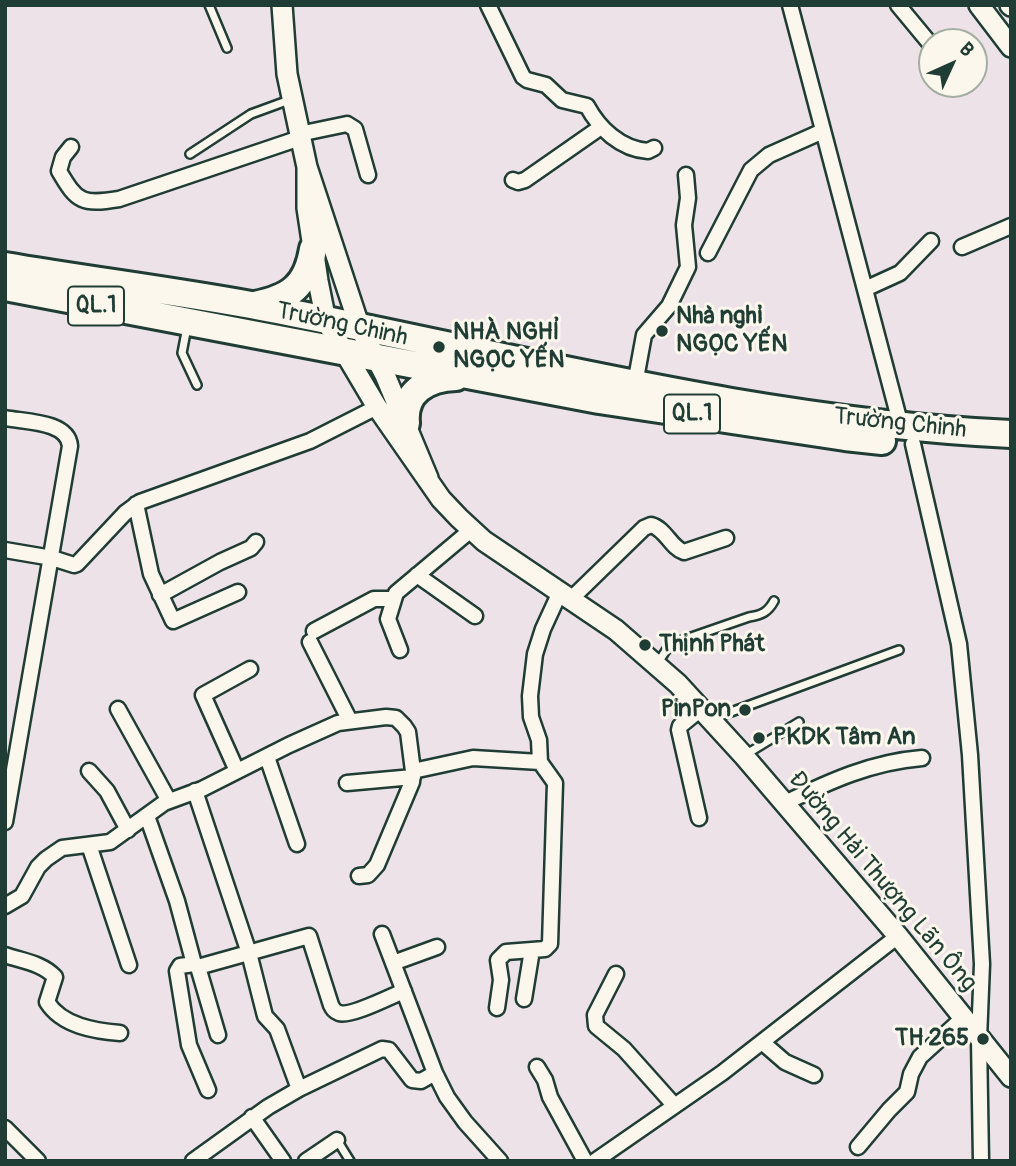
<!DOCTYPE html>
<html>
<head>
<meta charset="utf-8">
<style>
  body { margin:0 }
  #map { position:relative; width:1016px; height:1166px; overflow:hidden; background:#ede2e8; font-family:Pangolin,sans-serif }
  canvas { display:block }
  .frame { position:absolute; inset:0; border:7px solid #1f3d34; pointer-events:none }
  .north { position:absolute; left:918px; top:28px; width:70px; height:70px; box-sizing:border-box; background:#fbf7ec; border:2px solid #a3ada2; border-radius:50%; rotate:45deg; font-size:19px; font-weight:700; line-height:28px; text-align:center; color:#1f3d34 }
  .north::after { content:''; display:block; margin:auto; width:24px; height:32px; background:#1f3d34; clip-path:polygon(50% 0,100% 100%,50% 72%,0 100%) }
</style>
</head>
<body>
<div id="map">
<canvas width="1016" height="1166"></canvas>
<div class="frame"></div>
<div class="north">B</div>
</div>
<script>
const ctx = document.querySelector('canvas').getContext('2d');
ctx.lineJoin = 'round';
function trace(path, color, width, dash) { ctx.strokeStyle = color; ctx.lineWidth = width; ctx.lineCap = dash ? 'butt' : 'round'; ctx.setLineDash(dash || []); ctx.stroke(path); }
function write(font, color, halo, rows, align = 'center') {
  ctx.font = font + ' Pangolin,sans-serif'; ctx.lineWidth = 6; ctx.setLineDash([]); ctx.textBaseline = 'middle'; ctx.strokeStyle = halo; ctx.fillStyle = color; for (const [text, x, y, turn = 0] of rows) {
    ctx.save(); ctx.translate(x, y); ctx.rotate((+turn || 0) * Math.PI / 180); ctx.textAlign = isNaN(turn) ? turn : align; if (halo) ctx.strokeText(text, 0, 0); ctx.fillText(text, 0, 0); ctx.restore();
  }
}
const lane = new Path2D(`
  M209,5l18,43
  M190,154l61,-40 41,-15
  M187,327l-5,26 15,32
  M657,664l10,-15 10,-7 72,-25c13,-2 19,-5 25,-16
  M712,719l187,-69
  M745,755l54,-33
  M337,1140l13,21`);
const street = new Path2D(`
  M488,5l35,72 4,3 19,5 16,15 25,6c12,22 33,43 61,45l6,-3
  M790,5l111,421
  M898,5l34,41
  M299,134l48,-10 8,5 13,46
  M71,147l-8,10 -4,14c18,31 23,34 60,28l181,-61
  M513,180l5,2 7,-2 76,-53
  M962,247l49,-21
  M708,253l43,-83 18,-15 54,-24
  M865,289l35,-16 31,-32
  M635,384l9,-49 25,-29 19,-39 -4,-42 4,-27 -2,-23
  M5,418c20,4 63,3 65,28l-65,376
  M913,444l46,200 11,111 12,209 -3,75 2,122
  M136,504l15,70 22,47 65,-29
  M5,550l47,8 22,7 3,-1 48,-51 15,-11 170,-61 67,-34
  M417,575l58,41
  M160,595l60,-33 31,-14 5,-6
  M571,599l73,-71 7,-3c15,4 19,22 33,27l42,-14
  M314,631l60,-32h19
  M310,642l40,79
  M400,650l-12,-31 8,-26 75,-63
  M118,709l51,92
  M267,757l30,87
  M89,771l18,20 21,39
  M237,771l-34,-76 47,-26
  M347,783l66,-6
  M195,791l54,162 16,63 12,13 22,60
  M785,803c45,-22 87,-41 137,-45
  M147,816l30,85 17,63 4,3 20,68
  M699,818l-20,-88 1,-4 22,-18
  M89,845l40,120
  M359,876l9,-1 9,-10 35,-83 1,-11
  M5,906l17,-10 16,-29 8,-8 16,-11 48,-6 54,-39 38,-14 87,-44 49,-22 48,-6 10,1 8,8 4,6 5,39 60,-13 67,4
  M5,955c17,6 37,8 50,22l-8,25c15,24 48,29 73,31
  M393,963l44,-16
  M194,964l-14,2 -3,5 12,74 19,45
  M198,967l111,-31 22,69c2,4 3,6 8,8 12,4 52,-17 65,-22
  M616,974l-21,41 1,11 28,23 50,56
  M524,999l8,-49
  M497,1008l4,-28 -3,-20 8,-8 39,-3 5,-5 5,-161 -15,-21 -1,-22 -8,-23 -1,-21 5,-42 8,-25 17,-37
  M762,1042l23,20 29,13
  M537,1067l8,13 5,17 35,64
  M435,1073l12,24 18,25 35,39
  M252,1117l31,44
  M5,1128l33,33
  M858,1147l31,-37 18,-18 4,-18 9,-17 43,-39
  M193,1161l75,-54 31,-18 83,-40 7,1 23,30 9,1 14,-8 -53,-139
  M306,1161l31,-21
  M595,1161l127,-88 176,-137`);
const secondary = new Path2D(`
  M282,5l5,69 20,93
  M979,5l32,42
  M1010,5l1,1
  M428,478l-43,-103 -25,-47 -53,-161v41l11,73 8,40 51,86 64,92 18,19 25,23 132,89 62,54 66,72 154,180 113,141`);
const highway = new Path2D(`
  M5,266c82,14 164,24 246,39 252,48 502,117 760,129
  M5,287l594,113 246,37 37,4
  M255,305c35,-7 52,-19 58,-56
  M406,423c-3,-31 21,-45 50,-46`);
trace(lane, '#1f3d34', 12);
trace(street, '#1f3d34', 19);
trace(secondary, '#1f3d34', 24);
trace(highway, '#1f3d34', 32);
trace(lane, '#fbf7ec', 7);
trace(street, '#fbf7ec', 14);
trace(secondary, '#fbf7ec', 19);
trace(highway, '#fbf7ec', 26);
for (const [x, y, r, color] of [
  [662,331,7,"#1f3d34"],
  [439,347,7,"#1f3d34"],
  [645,645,7,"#1f3d34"],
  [745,710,7,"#1f3d34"],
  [759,738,7,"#1f3d34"],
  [983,1039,7,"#1f3d34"]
]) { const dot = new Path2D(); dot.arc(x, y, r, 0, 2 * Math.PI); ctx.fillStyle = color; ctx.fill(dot); trace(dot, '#fbf7ec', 2.5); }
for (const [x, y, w] of [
  [96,306,56],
  [692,414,56]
]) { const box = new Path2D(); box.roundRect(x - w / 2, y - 19.5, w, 39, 5); ctx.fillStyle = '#fbf7ec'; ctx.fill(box); trace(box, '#1f3d34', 2); }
write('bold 23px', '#1f3d34', null, [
  ["QL.1",96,306],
  ["QL.1",692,414]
]);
write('bold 24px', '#1f3d34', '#fbf7ec', [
  ["Nhà nghỉ",676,317],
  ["NGỌC YẾN",676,345],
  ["NHÀ NGHỈ",453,333],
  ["NGỌC YẾN",453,361],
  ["Thịnh Phát",659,645],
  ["PinPon",731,710,"right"],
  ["PKDK Tâm An",773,738],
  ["TH 265",969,1039,"right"]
], 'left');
write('24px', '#1f3d34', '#fbf7ec', [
  ["Trường Chinh",342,325,12],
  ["Trường Chinh",900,424,6],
  ["Đường Hải Thượng Lãn Ông",882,882,50]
]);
</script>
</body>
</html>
